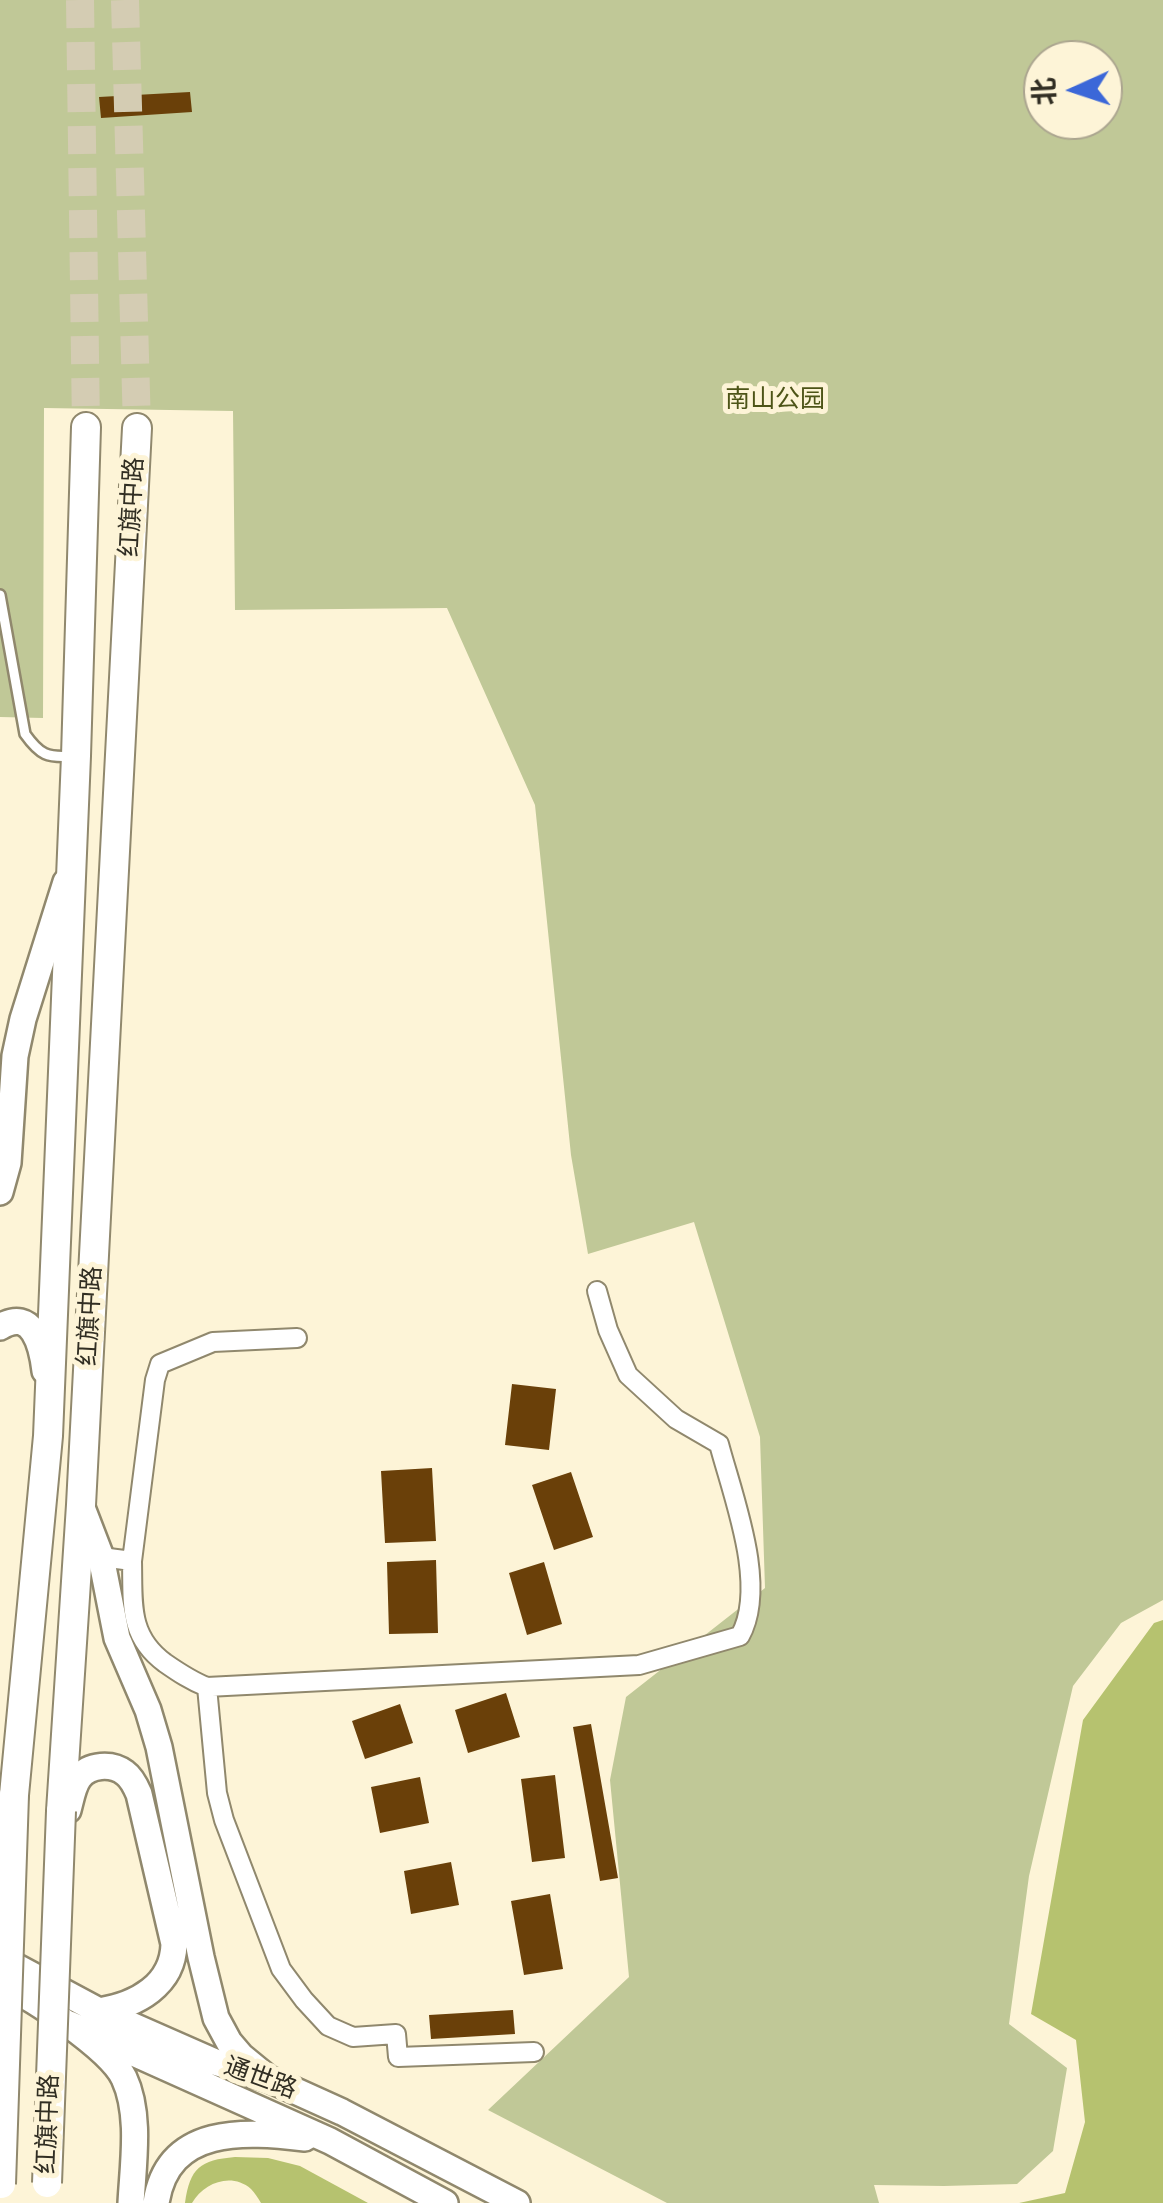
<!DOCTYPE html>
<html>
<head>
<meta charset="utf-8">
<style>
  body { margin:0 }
  #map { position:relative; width:1163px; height:2203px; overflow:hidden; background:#fdf4d7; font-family:Signika,"Noto Sans SC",sans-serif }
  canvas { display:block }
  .north { position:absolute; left:1023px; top:40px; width:100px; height:100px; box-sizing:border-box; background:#fdf4d7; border:2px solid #aba58f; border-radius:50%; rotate:267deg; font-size:28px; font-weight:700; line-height:40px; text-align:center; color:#312e23 }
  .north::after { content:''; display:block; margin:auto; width:35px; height:45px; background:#3b67d8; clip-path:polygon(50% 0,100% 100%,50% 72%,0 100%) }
</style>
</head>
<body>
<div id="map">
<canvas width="1163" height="2203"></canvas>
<div class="north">北</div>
</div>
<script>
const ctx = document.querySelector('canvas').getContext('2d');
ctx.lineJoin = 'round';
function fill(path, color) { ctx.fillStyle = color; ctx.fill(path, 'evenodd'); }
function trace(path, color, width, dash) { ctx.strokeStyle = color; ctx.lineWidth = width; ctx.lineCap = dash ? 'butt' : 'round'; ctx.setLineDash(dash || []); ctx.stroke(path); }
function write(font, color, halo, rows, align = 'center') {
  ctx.font = font + ' Signika,"Noto Sans SC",sans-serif'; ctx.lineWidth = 10; ctx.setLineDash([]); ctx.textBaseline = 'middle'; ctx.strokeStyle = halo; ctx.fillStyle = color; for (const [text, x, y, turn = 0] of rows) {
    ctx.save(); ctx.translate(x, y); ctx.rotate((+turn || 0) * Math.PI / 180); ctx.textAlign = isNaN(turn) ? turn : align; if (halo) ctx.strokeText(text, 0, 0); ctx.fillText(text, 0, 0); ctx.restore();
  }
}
fill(new Path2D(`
  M0,0h1163v1600l-42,23 -48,63 -44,190 -20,148 58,44 -14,83 -36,33 -73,2 -70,-1 5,18h-212l-179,-93 141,-133 -19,-197 16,-83 139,-109 -5,-151 -66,-215 -106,32 -17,-99 -36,-350 -88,-197 -212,2 -2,-199 -189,-3 -1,310 -43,-1zM1043,60h60v60h-60z`), '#c0c897');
fill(new Path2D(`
  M1163,1620v583h-144l46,-10 20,-71 -9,-82 -45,-26 52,-294 71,-97z
  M235,2157l33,1 32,8 68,37h-107c-3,-5 -6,-10 -10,-14 -20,-17 -47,-6 -59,14h-7c5,-35 15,-43 50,-46z`), '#b6c26f');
fill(new Path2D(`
  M190,92l2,20 -91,6 -2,-21z
  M512,1384l44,5 -7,61 -44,-5z
  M432,1468l4,73 -51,2 -4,-72z
  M571,1472l22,65 -39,13 -22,-65z
  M436,1560l2,73 -49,1 -2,-72z
  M544,1562l18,62 -35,11 -18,-62z
  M506,1693l14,44 -52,16 -13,-43z
  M400,1704l13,39 -48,16 -13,-38z
  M591,1724l27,154 -18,3 -27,-154z
  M555,1775l10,83 -33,4 -11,-83z
  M420,1777l9,46 -49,10 -9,-46z
  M451,1862l8,43 -48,9 -7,-43z
  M550,1894l13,75 -39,6 -13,-74z
  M513,2010l2,24 -84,5 -2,-24z`), '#6a4009');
trace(new Path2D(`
  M80,0l6,427
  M125,0l12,428`), '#d4ccb3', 28, [28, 14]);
const service = new Path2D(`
  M0,595l25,139c15,21 22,24 48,22`);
const minor = new Path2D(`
  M101,1557l31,4c1,42 -4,75 33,102 13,9 26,18 42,24l432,-22 101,-29c28,-50 -7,-139 -21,-192l-43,-25 -48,-44 -20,-45 -11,-39
  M132,1561l23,-181 5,-16 53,-22 84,-4
  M207,1687l10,106 7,27 57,149 23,31 24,26 25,11 43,-3 2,23 136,-5`);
const secondary = new Path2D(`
  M0,1192l8,-29 7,-107 8,-37 43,-137
  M0,1327c33,-20 42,19 45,44
  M81,1505l20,52 16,81 31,72 11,37 42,210 15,61 13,24 12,14 28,23
  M68,1810c3,-11 5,-24 11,-32 10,-14 33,-15 46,-5 7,5 11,14 14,21l35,150c-1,41 -37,61 -75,67
  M0,1958l99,53 116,51 54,17 73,33 175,91
  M0,1983c31,13 110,66 124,95 17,36 9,86 7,125
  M69,2024l261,117 115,62
  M156,2203c12,-78 89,-72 149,-65`);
const primary = new Path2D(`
  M14,1795l34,-359 28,-680 10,-329
  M61,1811l20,-306 56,-1077`);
trace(service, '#90886d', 14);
trace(minor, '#90886d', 22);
trace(secondary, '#90886d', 30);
trace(primary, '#90886d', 32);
trace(service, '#fff', 9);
trace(minor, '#fff', 18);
trace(secondary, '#fff', 25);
trace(primary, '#fff', 28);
const primaryBridge = new Path2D(`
  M47,2183l14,-372
  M1,2184l13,-389`);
trace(primaryBridge, '#90886d', 32, []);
trace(primaryBridge, '#fff', 28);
write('25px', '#4d5417', '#fdf4d7', [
  ["南山公园",775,400]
]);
write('25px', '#312e23', '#fdf4d7', [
  ["红旗中路",133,507,-87],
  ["红旗中路",91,1316,-87],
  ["通世路",260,2079,20],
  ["红旗中路",49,2124,-88]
]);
</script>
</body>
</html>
